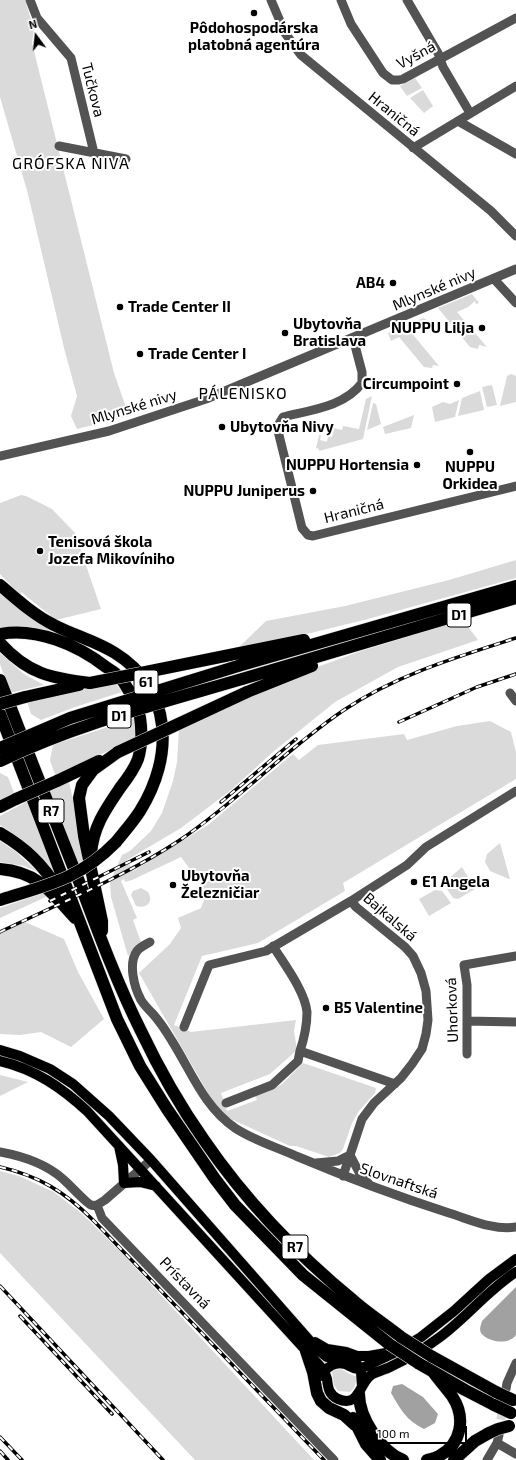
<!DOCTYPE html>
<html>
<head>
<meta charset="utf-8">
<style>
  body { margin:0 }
  #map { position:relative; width:516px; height:1460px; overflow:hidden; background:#fff; font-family:"Exo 2",sans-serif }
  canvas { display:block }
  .north { position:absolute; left:16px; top:16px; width:40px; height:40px; -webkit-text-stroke:3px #fff; paint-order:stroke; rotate:345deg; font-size:11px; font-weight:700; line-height:16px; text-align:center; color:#000 }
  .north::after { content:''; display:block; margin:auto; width:14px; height:18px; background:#000; clip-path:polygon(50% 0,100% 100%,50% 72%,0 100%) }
  .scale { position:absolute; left:370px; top:1426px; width:97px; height:18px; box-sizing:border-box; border:2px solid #000; border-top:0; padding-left:5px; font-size:12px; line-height:14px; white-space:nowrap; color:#000; -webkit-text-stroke:3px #fff; paint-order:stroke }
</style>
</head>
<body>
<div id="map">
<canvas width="516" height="1460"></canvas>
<div class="north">N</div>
<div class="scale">100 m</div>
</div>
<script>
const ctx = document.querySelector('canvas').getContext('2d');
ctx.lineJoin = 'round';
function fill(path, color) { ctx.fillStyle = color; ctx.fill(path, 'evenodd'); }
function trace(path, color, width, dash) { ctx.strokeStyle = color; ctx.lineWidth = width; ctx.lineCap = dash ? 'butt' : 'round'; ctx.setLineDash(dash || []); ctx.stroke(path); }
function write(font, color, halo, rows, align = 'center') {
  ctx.font = font + ' "Exo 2",sans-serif'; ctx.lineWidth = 4; ctx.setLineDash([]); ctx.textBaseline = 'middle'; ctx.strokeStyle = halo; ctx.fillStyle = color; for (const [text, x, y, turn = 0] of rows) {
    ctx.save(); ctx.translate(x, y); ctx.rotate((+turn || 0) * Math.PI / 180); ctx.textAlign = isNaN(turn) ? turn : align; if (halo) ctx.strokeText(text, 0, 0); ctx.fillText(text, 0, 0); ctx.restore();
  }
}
fill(new Path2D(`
  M0,0h25l9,29 -2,14 82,330 15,43 -52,13 -6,-13 6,-20 -13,-48 -36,-154 -28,-97z
  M415,78l7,10 -15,8 -7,-10z
  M423,90l10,16 -9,7 -14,-15z
  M472,294l7,9 -3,1 -1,-3 -7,6 -11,5 30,35 -8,-2 -1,4 -8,-2 -32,-39z
  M423,318l6,3 -7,5 -12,5 29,35 -6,-1 -1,3 -8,-1 -25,-30 -8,4 -3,-8z
  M511,374l5,2v26l-16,4 7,-30z
  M492,385l5,20 -10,2 -5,-20z
  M480,391l4,19 -26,6 4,-18z
  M372,396l-9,43 -44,12v-2l-3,-1 3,-13h2l-1,5 7,2 1,-6 4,1 2,-9 8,2 1,-4 16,3 7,-30z
  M459,400l-4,17 -20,5 -3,-15 11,-5 7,2z
  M373,403l3,1 5,20 -14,6z
  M414,415l-3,13 -26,6 -2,-7z
  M21,495l5,1 26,13 23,24 26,76 -45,11 -35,-28v4l-21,-22v-71z
  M516,560v18l-148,41 -57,14 -72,14 27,-26 79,-15 104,-26z
  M0,594l54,39c-19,-5 -35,-8 -54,-5z
  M463,620l15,20 -80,27 -63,35 -62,50 -42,38 -50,38 -54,32 6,11 75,-46 85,-71 6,6 19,-15 86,-11 3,6 50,-14 33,-5 21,11 5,20v27l-173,104 2,8 -87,52 -56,13 -28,69 17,7 105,-12 -2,11 3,19 -27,24 -49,19 6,18 30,-11 -2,-5 26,-10 22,-22 73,25 -1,5 -16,18 -7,12 -9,26 -3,4 -11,4 -33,-11h-6l-70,-32 -81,-141 31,-29 11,-16 -3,-10 23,-10 6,-16 -26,-35 -49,23 -7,2 -1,-3 -3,2 16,37 -4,2 8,22 -13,14 -17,-59 -1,-15 12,-27 8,-4 21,-20 11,-18 11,-32 4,-19 2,-33 108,-51 74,-27z
  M0,653l24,21 20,11 -34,8 -10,-29z
  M115,683l7,9 -47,15 -34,13 -10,-6 -4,-13z
  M135,718l2,20 -82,37 -5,-15 3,-15z
  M0,773l8,4 7,18 -15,6z
  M69,782l17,76 -8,6 -30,-72z
  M28,801l28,68 -4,2c-16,-19 -30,-33 -52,-46v-9z
  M0,841l15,10 23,21 -14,-6 -24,-4z
  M500,843l10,36h-1l-19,-8 -5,-9 2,-8z
  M462,867l13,22 -17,10 -5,-1 -8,-12 1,-5z
  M141,888l7,4c6,10 -1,17 -12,14l-5,-11 2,-4z
  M435,890l7,1 9,12 -22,13 -10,-17z
  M44,893l4,3 -48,22v-10z
  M25,922l39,17 14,33 26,47 -33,28 -30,-15 -21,3 -20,-1v-100z
  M0,1075l28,7 -28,14z
  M0,1171l19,5 35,16 27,21 38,37 195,210h-119l-195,-207z
  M340,1369c6,2 10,6 16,7 0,7 0,12 -6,16l-12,-1 -4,-6 -2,-14z`), '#dadada');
fill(new Path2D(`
  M516,1287v48c-7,10 -27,8 -35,-2 -2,-4 0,-8 1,-12z
  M402,1384l21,13 15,17 -3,9 -11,6c-18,-9 -23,-19 -33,-36l2,-7z`), '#a1a1a1');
trace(new Path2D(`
  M499,1433l4,-29`), '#d9d9d9', 9, [9, 4.5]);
const major = new Path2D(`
  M0,1050l20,6 30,13 23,15 36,32 42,44 166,189 10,8h16l10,4 4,3 4,8 1,14
  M0,1061c35,8 62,27 87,50l233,255c3,4 6,9 7,13 1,9 2,16 11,20 22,9 21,-16 33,-24 4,-3 13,-5 19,-8 17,-8 34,-18 50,-30 27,-20 48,-47 76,-65
  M119,1146l4,19 1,18 16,-1 16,4
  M315,1342l12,7 19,3 11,4h12l17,-3
  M322,1376c4,-9 13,-15 23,-12 6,2 8,6 15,5l36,-17 25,-15 33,-26 35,-32 27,-20`);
const highway = new Path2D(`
  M0,585c16,14 35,31 54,40 19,10 42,16 61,28 58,36 59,104 25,158 -7,11 -16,21 -24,31
  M0,634c36,-7 78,11 106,33 4,3 9,5 12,9 5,4 8,10 11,15
  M0,643c28,31 51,35 90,40
  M238,666l278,-80
  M141,673l163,-33
  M242,679l274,-81
  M0,680c27,70 54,139 82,209 18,48 36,96 59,142 18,38 39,75 63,109 41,60 94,115 150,161 15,13 32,24 47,36
  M247,692l65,-26
  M25,697l54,-12
  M0,714l117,305 23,47 27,43 48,70 20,26 68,70 86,69
  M57,781l42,-20
  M0,807l16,-8
  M0,833c27,16 42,31 59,57
  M91,854c2,-27 14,-44 29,-66 7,-9 14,-18 18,-29 4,-13 4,-28 2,-42
  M0,869c38,3 51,23 75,49
  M102,931v-10l-18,-85 -5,-38 3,-13 11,-15 25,-18
  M306,1351l7,21 4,21 4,8 8,7 15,7 11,10
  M431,1356l65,36
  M418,1363l47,27 29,15
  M359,1394c0,23 22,58 44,66
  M353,1418l13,26 14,16
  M427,1460c4,-1 9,-2 12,-4 23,-12 27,-39 13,-60 -6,-8 -13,-16 -19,-24
  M454,1460l21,-19 14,-8`);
trace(major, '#dbdbdb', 11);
trace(highway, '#dbdbdb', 13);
trace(new Path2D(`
  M30,0l7,18 34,40 23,95
  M271,0l14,33 16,22 190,156 25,25
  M341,0l10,24 32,49 9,7h7l4,-1 113,-61
  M407,0l31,53 5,14 27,46
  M458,121l58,33
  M59,146l67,13
  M413,148l103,-62
  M494,279l22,24
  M353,338l9,34v11c-18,24 -52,27 -79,34l-6,10 25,101 6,7 5,1 203,-50
  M0,456l109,-25 97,-32 310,-130
  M510,693l6,8
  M351,901l56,-36 19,-18 90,-56
  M150,942c-5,3 -10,5 -13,9 -9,12 -3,36 4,49 3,5 7,9 12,14 7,8 13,17 19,27 19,30 32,66 63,87 18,12 41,19 61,28 50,21 100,40 153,57 20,6 45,18 67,14
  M273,946c11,18 32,45 34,66 0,13 -3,27 -7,39l95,33
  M467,1021l49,1
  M184,1027l25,-62 57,-14 85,-50 5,6 49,40 8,9 8,17 5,18 2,29 -2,14 -4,15 -10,15 -11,14 -27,25 -12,16 -19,57
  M467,1054v-69l-3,-20 52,-9
  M226,1103l46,-18 26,-24 2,-10
  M0,1152c22,4 46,12 63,27 6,5 23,24 28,26 2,1 4,0 6,0
  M350,1155l11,21 8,8
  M316,1163l22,-2 12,-6
  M97,1205l5,13 232,242
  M97,1205l8,-5 46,-40
  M506,1389l1,-6 9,-20
  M497,1443l19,11
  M487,1460l10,-17 2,-8`), '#535353', 9);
trace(major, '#000', 10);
trace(highway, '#000', 12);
const rail = new Path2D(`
  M399,722l78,-35 39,-13
  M221,802l75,-63
  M50,901l99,-49
  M0,932c60,-29 124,-55 180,-92 58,-39 106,-91 164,-130 52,-35 113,-53 172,-72
  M0,1167c39,9 65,25 93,53l231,240
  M0,1286l163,174
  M20,1316l92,98
  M0,1437l22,23
  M0,1451l8,9`);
trace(rail, '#000', 3.5);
trace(rail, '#fff', 2, [6]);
const highwayBridge = new Path2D(`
  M90,683l51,-10
  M0,704l25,-7
  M0,748l70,-30 168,-52
  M118,752l129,-60
  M0,761c77,-37 160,-58 242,-82
  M16,799l41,-18
  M0,900c47,-15 80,-21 116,-58
  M401,1337l30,19
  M389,1344l29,19
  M496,1392l17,8
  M494,1405l17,8
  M489,1433l9,-4 11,-3`);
trace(highwayBridge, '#dbdbdb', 13, []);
trace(highwayBridge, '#000', 12);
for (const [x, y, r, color] of [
  [254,13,4,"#000"],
  [393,283,4,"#000"],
  [120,307,4,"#000"],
  [482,328,4,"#000"],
  [285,333,4,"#000"],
  [140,354,4,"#000"],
  [457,384,4,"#000"],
  [222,427,4,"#000"],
  [470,452,4,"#000"],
  [417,465,4,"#000"],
  [313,491,4,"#000"],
  [40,551,4,"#000"],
  [414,882,4,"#000"],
  [173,885,4,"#000"],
  [326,1008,4,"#000"]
]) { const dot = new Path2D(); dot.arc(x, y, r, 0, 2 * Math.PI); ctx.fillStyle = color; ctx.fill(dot); trace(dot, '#fff', 1.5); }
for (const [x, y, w] of [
  [459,615,24],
  [146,682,24],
  [119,716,24],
  [51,811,26],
  [295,1247,26]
]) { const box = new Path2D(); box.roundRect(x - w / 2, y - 12, w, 24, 3); ctx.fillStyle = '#fff'; ctx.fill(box); trace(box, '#000', 1); }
write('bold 14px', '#000', null, [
  ["D1",459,615],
  ["61",146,682],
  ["D1",119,716],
  ["R7",51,811],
  ["R7",295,1247]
]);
write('bold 15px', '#000', '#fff', [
  ["Pôdohospodárska",254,28,"center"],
  ["platobná agentúra",254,45,"center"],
  ["AB4",385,283,"right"],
  ["Trade Center II",128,307],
  ["Ubytovňa",293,324],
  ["Bratislava",293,341],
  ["NUPPU Lilja",474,328,"right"],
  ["Trade Center I",148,354],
  ["Circumpoint",449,384,"right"],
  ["Ubytovňa Nivy",230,427],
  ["NUPPU Hortensia",409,465,"right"],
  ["NUPPU",470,467,"center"],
  ["Orkidea",470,484,"center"],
  ["NUPPU Juniperus",305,491,"right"],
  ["Tenisová škola",48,542],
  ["Jozefa Mikovíniho",48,559],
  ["Ubytovňa",181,876],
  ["Železničiar",181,893],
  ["E1 Angela",422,882],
  ["B5 Valentine",334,1008]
], 'left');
write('15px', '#000', '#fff', [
  ["Vyšná",416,55,-28],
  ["Tučkova",93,90,76],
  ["Hraničná",394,114,39],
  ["Mlynské nivy",434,289,-23],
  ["Mlynské nivy",134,407,-17],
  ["Hraničná",354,511,-14],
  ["Bajkalská",390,917,41],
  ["Uhorková",452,1010,-92],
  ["Slovnaftská",399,1181,19],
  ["Prístavná",185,1283,46]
]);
ctx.letterSpacing = '1px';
write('16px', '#000', '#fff', [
  ["GRÓFSKA NIVA",71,164],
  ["PÁLENISKO",243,394]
]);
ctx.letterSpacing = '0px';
</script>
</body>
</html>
